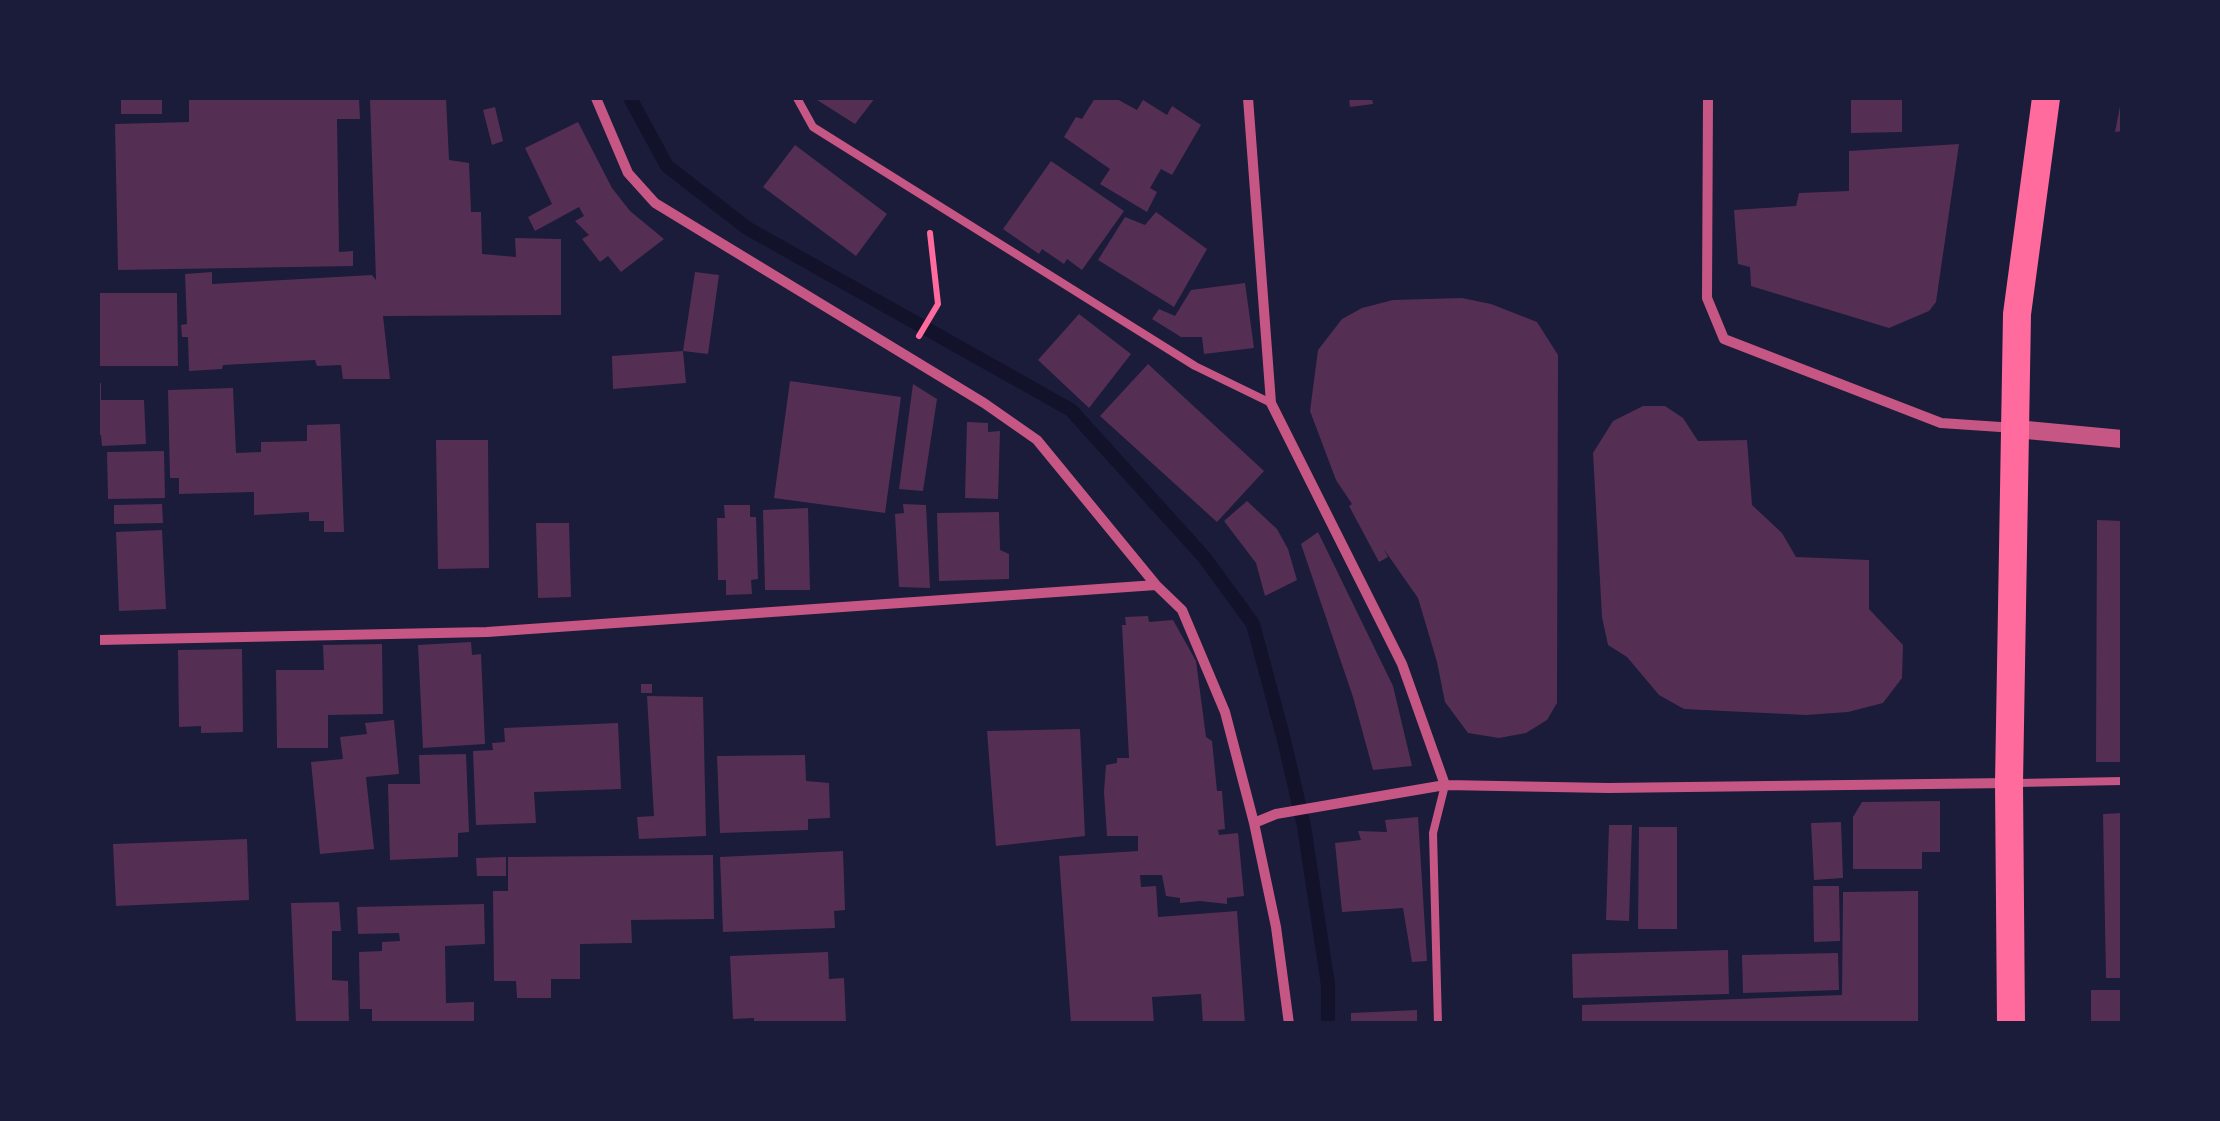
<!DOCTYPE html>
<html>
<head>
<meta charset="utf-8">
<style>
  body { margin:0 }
  #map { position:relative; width:2220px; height:1121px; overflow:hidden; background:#1b1b3a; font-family:Roboto,sans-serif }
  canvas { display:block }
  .frame { position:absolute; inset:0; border:100px solid #1b1b3a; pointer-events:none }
</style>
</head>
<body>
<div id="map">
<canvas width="2220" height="1121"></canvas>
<div class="frame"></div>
</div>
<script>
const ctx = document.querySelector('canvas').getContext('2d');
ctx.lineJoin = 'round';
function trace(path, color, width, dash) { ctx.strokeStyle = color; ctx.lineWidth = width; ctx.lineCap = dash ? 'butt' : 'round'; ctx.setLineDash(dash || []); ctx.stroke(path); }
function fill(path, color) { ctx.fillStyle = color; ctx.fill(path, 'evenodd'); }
trace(new Path2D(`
  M630,98l37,68 80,62 324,182 133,147 49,67 30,112 21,90 24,159v39`), '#12122b', 14);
fill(new Path2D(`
  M121,98h41v16h-41z
  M189,98h170l1,21h-23l2,133 14,-1v15l-235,4 -3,-146 74,-2z
  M370,98h76l3,62 20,3 2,49h10l1,42 34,3 -1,-19 46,1v76l-178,1 7,63h-47l-2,-14 -24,1 -2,-6 -92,5 -1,4 -33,2 -1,-34h-6l-1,-12 6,-1 -2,-50 27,-2v12l160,-9 4,5z
  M814,98h61l-20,26z
  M1095,98h20l22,12 6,-10 24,15 5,-9 29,19 -29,50 -11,-6 -11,19 7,4 -10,20 -47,-28 10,-15 -46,-32 12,-20 6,2z
  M1349,98h23l1,6 -23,3z
  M1851,98h51v34l-51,1z
  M2121,101l1,30 -7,1z
  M495,107l8,34 -11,4 -9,-35z
  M578,122l34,66 18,23 34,28 -43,33 -13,-16 -8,6 -18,-23 7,-4 -14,-14 9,-5 -5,-9 -44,24 -7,-14 24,-13 -27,-56z
  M1959,144l-23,158 -7,9 -40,17 -138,-42 -1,-19 -12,-3 -4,-54 62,-4 3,-13 50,-2v-40z
  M795,145l92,69 -31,42 -93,-69z
  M1051,161l73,50 -42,59 -15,-11 -3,5 -22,-15 -3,5 -36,-25z
  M1156,212l51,37 -33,58 -76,-47 27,-43 20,8z
  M695,272l24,3 -11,79 -25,-3 3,32 -73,6 -1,-33 71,-5z
  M1245,283l9,65 -50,6 -2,-17h-21l-29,-18 7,-10 16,7 16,-26z
  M100,293h77l1,73h-78z
  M1462,298l29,6 46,18 21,33 -1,348 -10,17 -21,13 -27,5 -31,-5 -23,-31 -8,-40 -19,-64 -35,-50 5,9 -9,5 -30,-56 3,-2 -16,-24 -26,-69 8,-61 24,-31 20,-11 31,-8z
  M1079,314l52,40 -42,54 -51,-48z
  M1148,364l116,107 -47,51 -117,-106z
  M790,381l111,16 -16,116 -111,-15z
  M98,383h3v17h43l2,44 -44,2 -1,-11h-3z
  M913,384l24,15 -14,92 -24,-2z
  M233,388l3,65 25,-1v-10l46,-1v-16l33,-1 4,108h-20v-11h-15v-9l-55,3v-23l-75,2v-16h-9l-2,-88z
  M1643,406h22l18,12 15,23 49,-1 5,65 30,28 14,24 73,3v49l34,36 -1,33 -19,25 -35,9 -42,3 -122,-6 -25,-14 -32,-38 -19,-12 -6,-28 -9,-164 20,-32z
  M967,422l21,1v9l12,-1 -2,68 -33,-1z
  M436,440h52l1,128 -51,1z
  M164,451l1,47 -57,1 -1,-47z
  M1247,501l30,28 11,20 9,31 -32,16 -9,-33 -32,-42z
  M162,504l1,19 -49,1v-19z
  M903,504l23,1 4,83 -31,-1 -4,-73 9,-1z
  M724,505h26v12h6l2,62 -7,1 1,14 -26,1v-15h-8l-1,-62h8z
  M808,508l2,82h-45l-2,-80z
  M999,512l1,38 9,4v25l-70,2 -2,-68z
  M2097,520l25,1v241h-26z
  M536,523h33l2,74 -33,1z
  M162,530l4,79 -47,2 -3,-79z
  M1318,532l75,154 19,80 -39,4 -20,-73 -52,-153z
  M1148,616l1,6 24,-2 23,41 10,76 6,4 5,50h5l3,38 -7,1 1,5 19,-2 6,63 -17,2v6l-27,-3 -20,2v-5l-14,-2 -4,-21h-22l1,12 15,-1 2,31 79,-6 8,113h-42l-2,-30 -49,3 2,27h-83l-12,-168 79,-5v-15h-31l-3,-44 2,-27 11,-2v-5h12l-7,-133h4l-1,-8z
  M471,642l1,13 9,-1 4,90 -62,4 -5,-103z
  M382,644l1,70 -55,1v33h-51l-1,-78h48l-1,-25z
  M242,649l1,83 -42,1v-7l-22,1 -1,-77z
  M641,684h11v9h-11z
  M647,696l56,1 3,139 -67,3 -2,-22 17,-1z
  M394,720l5,54 -33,3 8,72 -54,5 -9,-92 32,-3 -3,-22 27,-3 -2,-11z
  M618,723l3,66 -87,3 2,31 -60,2 -3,-74 20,-1 -1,-7 13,-1 -1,-14z
  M1080,729l5,107 -89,10 -9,-115z
  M466,754l3,78 -11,1v24l-68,3 -2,-76h32l-1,-29z
  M805,755l1,26 23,2 1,35 -22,1v11l-88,3 -3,-77z
  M1940,801v51h-18v17h-69v-52l9,-15z
  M2122,813v165h-16l-3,-164z
  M1418,817l9,144 -15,1 -9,-54 -61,4 -7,-69 26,-3 -3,-9 29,1 -2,-12z
  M1841,822l2,56 -29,2 -3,-57z
  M1609,825h23l-3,96 -23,-1z
  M1639,827h38v102h-39z
  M247,839l2,61 -133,6 -3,-62z
  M843,851l2,59 -11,1 1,17 -112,4 -3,-75z
  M713,855l1,64 -83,1 1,23 -52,1v35h-29v19h-34l-1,-17h-22l-1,-90h15v-34z
  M506,857v19h-29l-1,-18z
  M1813,886h26l1,55 -26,1z
  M1918,891v133h-336v-19l260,-10 1,-103z
  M339,902l2,29h-9v49l16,1 1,43h-53l-5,-121z
  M484,904l1,40 -40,2 1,57 28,-1v22h-102v-15h-12l-1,-57 23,-1v-9l18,-1 -1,-8 -41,1 -1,-27z
  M1728,950l1,44 -156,4 -1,-44z
  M828,952l1,27 15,-1 2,44 -92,2v-6l-21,1 -3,-63z
  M1838,953l1,37 -96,3 -1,-38z
  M2091,990h31v34h-31z
  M1417,1010v14h-66v-11z`), '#542f53');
trace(new Path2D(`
  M919,336l19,-32 -8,-71`), '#ff6b9d', 6);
trace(new Path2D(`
  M797,98l16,29 382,239 76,37
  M2017,783l105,-2
  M1438,1024l-5,-191 12,-48`), '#c65784', 8);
trace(new Path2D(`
  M596,98l32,75 27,30 329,200 53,37 119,145 26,25 43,102 29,111 22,104 13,97
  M1248,98l23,305 131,261 43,121
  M1708,98l-1,200 17,41 217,84 74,5
  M98,640l389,-8 669,-47
  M1254,823l22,-9 169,-29 163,3 401,-5`), '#c65784', 10);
trace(new Path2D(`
  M2016,429l106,10`), '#c65784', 18);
trace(new Path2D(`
  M2011,1024l-2,-241 8,-469 29,-216`), '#ff6b9d', 28);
</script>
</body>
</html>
